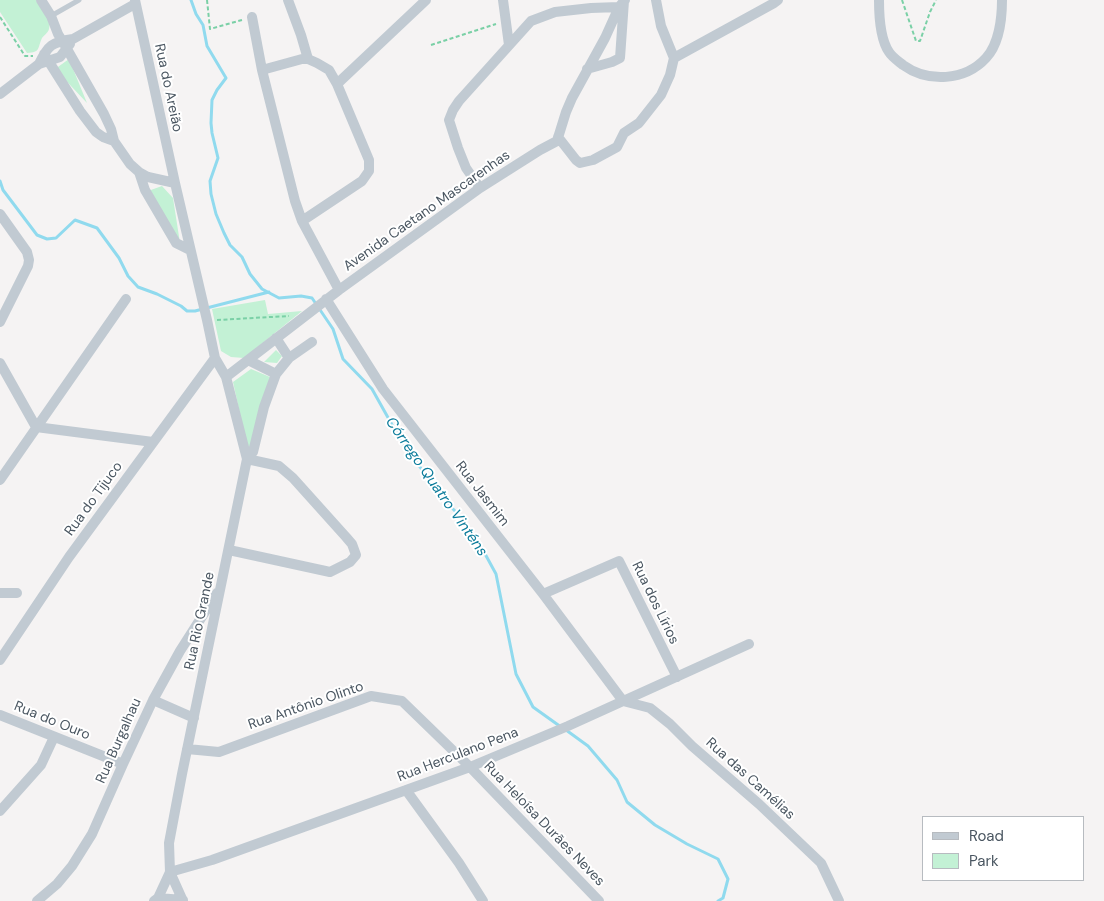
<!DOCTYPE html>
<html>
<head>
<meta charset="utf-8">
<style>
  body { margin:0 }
  #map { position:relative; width:1104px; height:901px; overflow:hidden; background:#f5f3f3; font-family:"DM Sans",sans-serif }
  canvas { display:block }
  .legend { position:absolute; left:922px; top:816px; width:162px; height:65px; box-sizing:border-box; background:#fff; border:1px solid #b7bbc0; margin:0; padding:6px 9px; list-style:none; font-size:15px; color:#4a5661 }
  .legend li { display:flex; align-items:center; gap:10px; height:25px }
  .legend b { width:25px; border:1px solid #b7bbc0 }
</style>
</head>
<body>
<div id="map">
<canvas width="1104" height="901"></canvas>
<ul class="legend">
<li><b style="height:6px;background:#c1cad2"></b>Road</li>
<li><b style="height:14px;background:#c3f1d5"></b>Park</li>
</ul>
</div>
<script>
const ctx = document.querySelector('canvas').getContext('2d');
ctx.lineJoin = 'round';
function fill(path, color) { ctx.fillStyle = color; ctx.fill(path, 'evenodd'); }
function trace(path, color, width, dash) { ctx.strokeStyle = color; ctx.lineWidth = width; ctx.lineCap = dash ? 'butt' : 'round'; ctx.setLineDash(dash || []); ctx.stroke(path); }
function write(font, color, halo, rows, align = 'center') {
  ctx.font = font + ' "DM Sans",sans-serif'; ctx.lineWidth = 4; ctx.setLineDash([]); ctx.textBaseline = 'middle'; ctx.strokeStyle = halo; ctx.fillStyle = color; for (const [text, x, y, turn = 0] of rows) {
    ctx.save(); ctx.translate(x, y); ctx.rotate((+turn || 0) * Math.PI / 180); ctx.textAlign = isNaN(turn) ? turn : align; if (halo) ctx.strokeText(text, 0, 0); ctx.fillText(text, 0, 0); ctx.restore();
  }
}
fill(new Path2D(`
  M0,0h36c4,7 16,21 13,29 -1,4 -5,6 -7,9 -5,11 -1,14 -15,15l-27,-41z
  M69,59l18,44 -32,-34z
  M162,186l11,12 7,45 -32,-52z
  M265,300l3,14 34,-3 -58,47 -13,-1 -10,-6 -9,-42z
  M276,350l6,6 -5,7 -13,-1z
  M251,369l19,8 -18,71 -5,-2 -14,-64z`), '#c3f1d5');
trace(new Path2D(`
  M191,0l5,14 7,11 4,21 19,32 -9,12 -5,10 -1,23 1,10 6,25 -8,23 1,13 5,20 8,19 6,12 12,12 8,17 12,15 17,9 22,-2 11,2 21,31 10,30 29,30 28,50 42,59 21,21 15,22 18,33 20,100 17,33 28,20
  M0,181l3,9 34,45 10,4 9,-1 19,-18 22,8 22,30 9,18 10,11 19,7 24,12 6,5h8l74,-19
  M566,730l22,16 29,34 10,22 28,23 32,19 31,15 10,20 -5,19 -5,3`), '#90daee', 3);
trace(new Path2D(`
  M207,0l3,29 32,-9
  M902,0l14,41h4l10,-29 6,-12
  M0,17l25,39h8
  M431,45l65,-21
  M217,320l72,-4`), '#7ad0a6', 2, [4, 2.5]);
trace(new Path2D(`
  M51,16l28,-16`), '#c1cad2', 5);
trace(new Path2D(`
  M41,0l10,16 7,18 9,15 37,65 7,15 3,12 16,23 9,8 9,5 27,6
  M135,0l40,183 32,137 8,38 11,19 21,82 -65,315 -13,69 1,29 13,29
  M288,0l13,35 7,24
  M503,0l6,45
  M879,0c0,15 1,39 10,52 3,5 9,9 14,13 25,18 62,16 83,-7 13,-14 16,-40 16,-58
  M252,17l10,53 33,131 7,20 37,69
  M44,54l36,57 16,21 7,5 11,4
  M674,58l100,-55 4,-3
  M39,64c9,-19 13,-22 34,-25l62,-35
  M587,69l25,-7 8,-4 4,-57
  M262,70l40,-11h6l9,4 12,7 8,14 32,76v11l-7,10 -60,40
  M337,84l89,-84
  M0,94l39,-30 21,-7 10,-13
  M558,137l18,23 4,3 13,-3 24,-13 7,-14 15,-10 22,-28 9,-20 4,-17 -13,-32 -5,-26
  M139,172l6,18 31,53 14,7
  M480,188l-14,-20 -8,-20 -9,-28 4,-10 6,-9 72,-80 24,-9 36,-4 28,-1
  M0,214l27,38 2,8 -1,6 -28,56
  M326,299l57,90 160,205 80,107 27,7 20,16 22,22 67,58 62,59 18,38
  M276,338l13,20
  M248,360l28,14
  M0,363l36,64 117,15
  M226,377l113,-87 141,-102 60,-38 17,-9 9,-29 6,-14 33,-60 14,-31 6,-7
  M247,459l6,-7 11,-45 12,-33 13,-16 23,-16
  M0,480l126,-181
  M229,550l101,22 20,-10 6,-7 -4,-11 -6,-7 -53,-59 -14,-12 -32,-7
  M0,593h17
  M543,594l76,-33 58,116
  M0,660l69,-103 146,-199
  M153,700l41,18
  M0,715l123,49
  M187,749l32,3 152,-56 31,5 68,66 129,134
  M406,790l53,73 24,38
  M0,811l41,-46 13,-28
  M170,872l42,-12 258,-93 98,-41 181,-82
  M158,898l25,2
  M37,901l20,-17 15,-18 20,-32 31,-70 30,-64 27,-49 37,-58
  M154,901l4,-3 12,-26`), '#c1cad2', 10);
write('14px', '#4a5661', '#fff', [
  ["Rua do Areião",168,88,78],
  ["Avenida Caetano Mascarenhas",427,211,-35],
  ["Rua Jasmim",482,494,52],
  ["Rua do Tijuco",94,499,-54],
  ["Rua dos Lírios",655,603,64],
  ["Rua Rio Grande",200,621,-78],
  ["Rua Antônio Olinto",306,706,-19],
  ["Rua do Ouro",52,721,22],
  ["Rua Burgalhau",119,741,-66],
  ["Rua Herculano Pena",458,755,-21],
  ["Rua das Camélias",750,779,42],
  ["Rua Heloísa Durães Neves",544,824,46]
]);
write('italic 15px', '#0c7c9b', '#fff', [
  ["Córrego Quatro Vinténs",436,487,55]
]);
</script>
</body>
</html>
